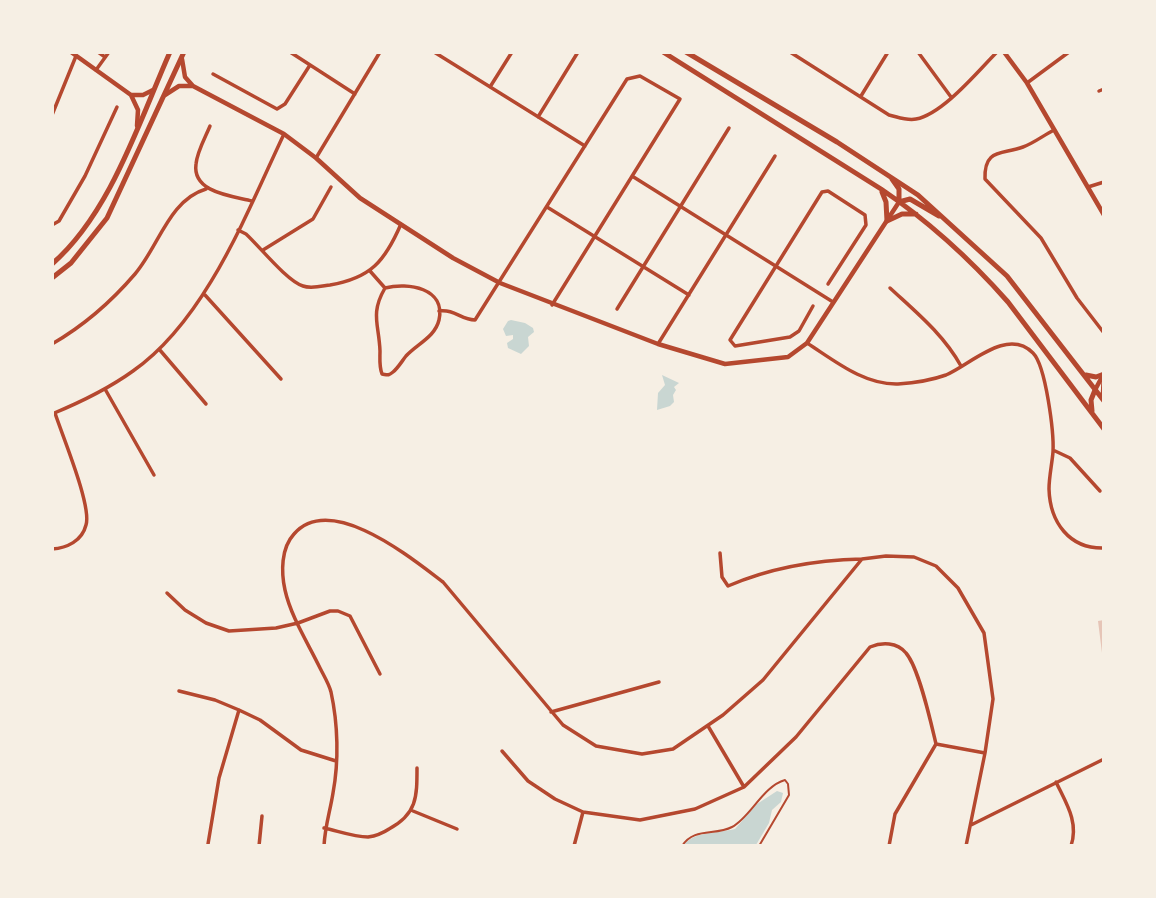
<!DOCTYPE html>
<html>
<head>
<meta charset="utf-8">
<style>
  body { margin:0 }
  #map { position:relative; width:1156px; height:898px; overflow:hidden; background:#f6efe4; font-family:Commissioner,sans-serif }
  canvas { display:block }
  .frame { position:absolute; inset:0; border:54px solid #f6efe4; pointer-events:none }
</style>
</head>
<body>
<div id="map">
<canvas width="1156" height="898"></canvas>
<div class="frame"></div>
</div>
<script>
const ctx = document.querySelector('canvas').getContext('2d');
ctx.lineJoin = 'round';
function fill(path, color) { ctx.fillStyle = color; ctx.fill(path, 'evenodd'); }
function trace(path, color, width, dash) { ctx.strokeStyle = color; ctx.lineWidth = width; ctx.lineCap = dash ? 'butt' : 'round'; ctx.setLineDash(dash || []); ctx.stroke(path); }
fill(new Path2D(`
  M511,320l14,3 8,5 1,4 -6,5 1,9 -8,8 -13,-6 -1,-5 6,-4v-4l-7,1 -3,-7 5,-8z
  M662,375l17,8 -5,4 2,3 -3,5 1,7 -4,4 -13,4 1,-17 7,-8z
  M777,791l6,2 -2,9 -9,8 -3,13 -13,22 -73,1c10,-15 36,-13 52,-17l22,-25z`), '#c9d6d2');
fill(new Path2D(`
  M1104,620v33h-2l-4,-32z`), '#e6c5b7');
trace(new Path2D(`
  M682,846c12,-19 33,-10 50,-19 18,-9 31,-41 53,-47l3,4 1,11 -30,51`), '#b5482f', 2);
trace(new Path2D(`
  M98,52l7,5
  M290,52l65,42
  M434,52l151,94
  M790,52l99,63c9,2 18,6 27,4 27,-5 62,-48 81,-67
  M918,52l33,45
  M96,70l13,-18
  M213,74l64,35 8,-5 25,-39
  M1027,83l42,-31
  M490,87l22,-35
  M1099,91l5,-2
  M861,96l27,-44
  M52,115l24,-59
  M538,117l40,-65
  M210,126c-5,12 -13,26 -14,38 -4,29 37,32 56,37
  M1054,130c-10,5 -20,13 -31,17 -21,8 -39,1 -38,32l56,59 36,60 27,35
  M316,158l64,-106
  M632,176l201,126
  M1088,187l16,-5
  M547,207l142,88
  M52,225l7,-4 26,-45 32,-69
  M238,230l8,4c14,13 41,47 57,52 8,3 19,0 27,-1 41,-7 55,-24 71,-61
  M263,250l50,-31 18,-32
  M370,271l15,17c-15,26 -6,36 -5,63 0,8 -1,15 2,23 6,1 6,2 11,-2 5,-4 9,-11 13,-16 11,-12 29,-19 33,-36 7,-32 -31,-38 -54,-32
  M890,288c27,25 53,46 71,78
  M205,295l76,84
  M813,306l-14,25 -9,6 -55,9 -5,-6 92,-148 6,-1 37,24 1,10 -38,59
  M617,309l112,-181
  M439,311c16,-2 22,9 36,9l152,-241 13,-3 40,23 -128,206
  M807,343c28,18 57,42 91,41 15,-1 34,-4 48,-9 24,-10 61,-48 87,-22 13,13 21,80 20,99 -1,12 -4,25 -4,37 1,33 20,60 55,59
  M52,344c33,-19 59,-42 83,-70 24,-28 34,-74 71,-85
  M658,344l117,-188
  M159,349l47,55
  M105,389l49,86
  M52,414c29,-12 56,-25 81,-43 73,-51 114,-159 151,-237
  M1053,450l17,8 30,33
  M52,549c15,-1 30,-8 34,-24 6,-19 -24,-90 -31,-112
  M720,553l2,24 6,9c44,-19 87,-26 134,-27
  M167,593l18,17 21,13 23,8 47,-3 22,-5 32,-12h8l12,5 30,58
  M179,691l36,9 24,10 21,10 41,30 35,11
  M551,712l108,-30
  M708,726l36,61
  M502,751l26,30 27,18 28,13 57,8 55,-11 49,-22 52,-50 74,-90c12,-5 27,-5 36,6 13,15 25,70 30,91
  M1056,782c10,21 23,40 15,64
  M413,811l44,18
  M971,825l133,-66
  M324,828c14,3 30,9 44,9 7,-1 15,-4 21,-8 28,-15 28,-32 28,-61
  M208,844l11,-66 20,-68
  M259,846l3,-30
  M324,846c1,-20 6,-34 9,-53 6,-32 5,-69 -2,-101 -2,-8 -7,-16 -11,-24 -12,-25 -29,-51 -35,-78 -4,-18 -4,-42 9,-56 37,-42 117,24 149,48l120,143 33,21 46,8 31,-5 50,-34 40,-35 99,-121 24,-3 28,1 22,9 22,22 26,45 9,66 -8,54 -19,93
  M574,846l9,-34
  M889,846l6,-32 41,-70 49,9`), '#b5482f', 3.5);
trace(new Path2D(`
  M71,52l60,43 7,15 -1,16
  M1004,52l23,31 77,132
  M182,59l3,18 8,9 91,48 32,24 44,40 93,60 47,25 158,61 67,20 63,-7 19,-14 92,-141
  M132,95h11l10,-5
  M165,95l14,-9h13
  M1095,390l8,-15`), '#b5482f', 4.5);
trace(new Path2D(`
  M663,52l218,137c46,31 90,71 127,113l96,127
  M686,52l151,90 81,53 89,81 97,125
  M892,179l7,10v13
  M882,192l4,10 1,19 15,-7h14
  M899,202l11,-3 29,17
  M52,264c58,-50 87,-142 118,-212
  M52,278l19,-15 36,-45 77,-166
  M1086,375l10,2 8,-3
  M1103,399l1,-22
  M1092,411l-1,-11 4,-10`), '#b5482f', 5);
</script>
</body>
</html>
